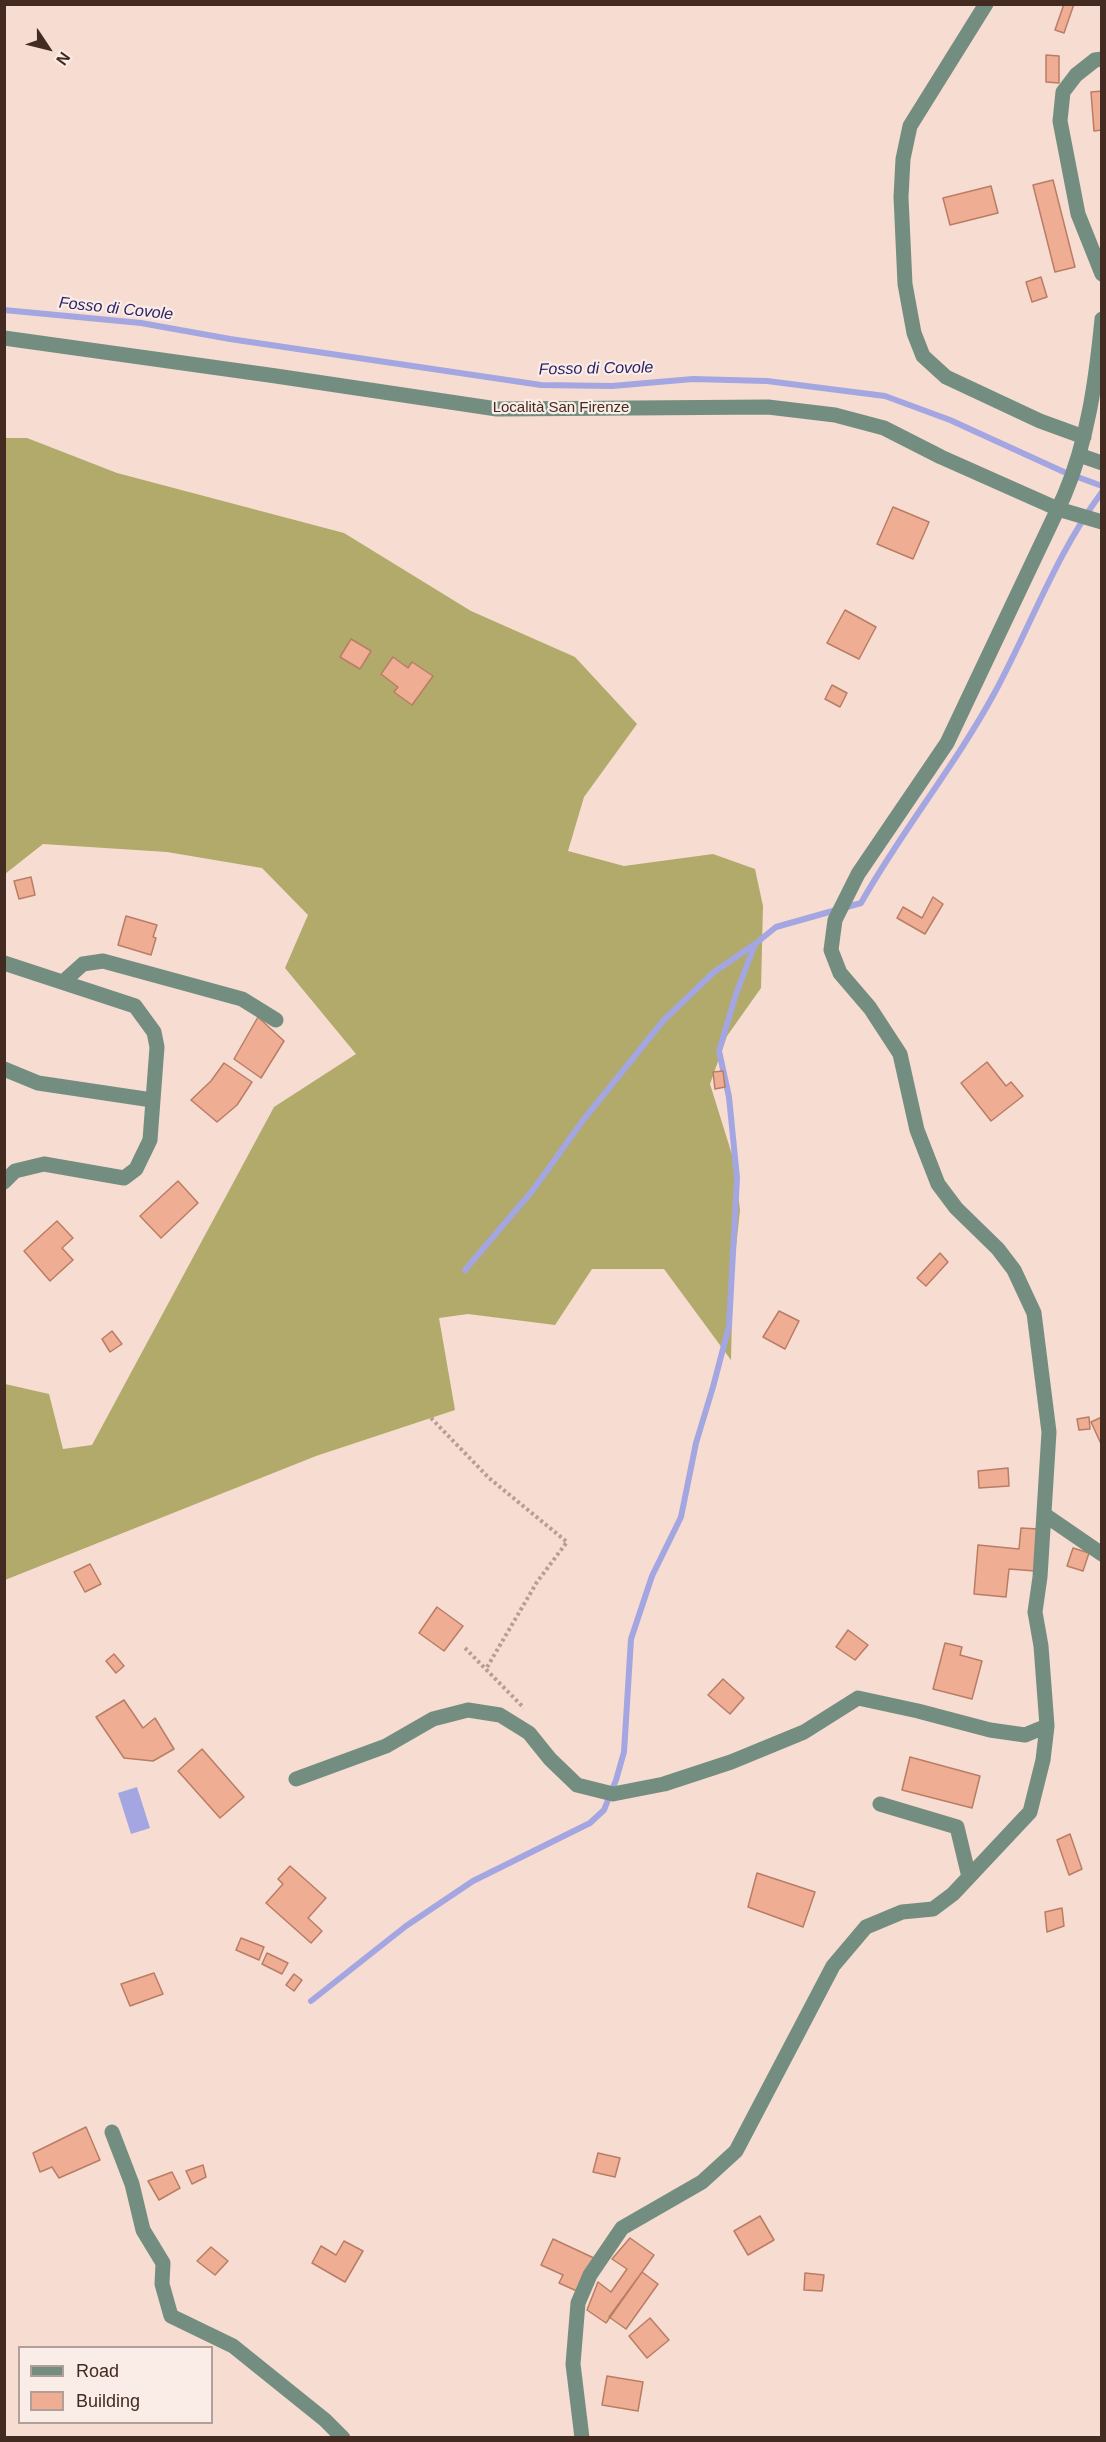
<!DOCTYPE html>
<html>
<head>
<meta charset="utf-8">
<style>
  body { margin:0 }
  #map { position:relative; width:1106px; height:2442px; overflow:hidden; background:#f7dcd1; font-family:Arial,sans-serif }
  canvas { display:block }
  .frame { position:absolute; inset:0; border:6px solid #442b21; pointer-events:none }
  .legend { position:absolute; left:18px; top:2346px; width:195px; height:78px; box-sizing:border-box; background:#faece7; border:2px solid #b19f98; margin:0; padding:8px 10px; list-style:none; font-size:18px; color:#442b21 }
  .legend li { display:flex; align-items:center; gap:12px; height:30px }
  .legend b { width:30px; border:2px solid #b19f98 }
  .north { position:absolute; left:18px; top:18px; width:60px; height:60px; -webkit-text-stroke:4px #faece7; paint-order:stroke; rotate:125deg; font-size:16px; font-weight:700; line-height:24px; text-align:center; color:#442b21 }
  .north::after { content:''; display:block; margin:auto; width:21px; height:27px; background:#442b21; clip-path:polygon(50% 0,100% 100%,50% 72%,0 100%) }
</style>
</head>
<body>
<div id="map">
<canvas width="1106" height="2442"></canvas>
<div class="frame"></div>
<ul class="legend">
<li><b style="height:8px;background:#738e80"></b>Road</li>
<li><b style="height:16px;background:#efae93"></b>Building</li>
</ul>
<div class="north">N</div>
</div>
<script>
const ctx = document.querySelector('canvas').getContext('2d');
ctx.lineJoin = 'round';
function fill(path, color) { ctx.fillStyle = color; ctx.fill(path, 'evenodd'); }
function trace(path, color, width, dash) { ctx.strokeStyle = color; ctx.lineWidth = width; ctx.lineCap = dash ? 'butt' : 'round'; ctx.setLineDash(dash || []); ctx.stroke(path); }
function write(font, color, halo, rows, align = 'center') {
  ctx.font = font + ' Arial,sans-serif'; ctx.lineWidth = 4.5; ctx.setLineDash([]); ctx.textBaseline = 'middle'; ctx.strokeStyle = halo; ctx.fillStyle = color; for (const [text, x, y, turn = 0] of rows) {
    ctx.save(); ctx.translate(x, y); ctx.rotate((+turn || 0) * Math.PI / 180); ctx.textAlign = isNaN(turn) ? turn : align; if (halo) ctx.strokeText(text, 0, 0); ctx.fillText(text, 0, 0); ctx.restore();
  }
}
fill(new Path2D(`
  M5,438h22l90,35 227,60 127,78 104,46 62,67 -53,73 -16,54 56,15 89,-12 42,15 8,37 -2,82 -34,48 -17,48 24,77 6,49 -7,65 -2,85 -67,-91h-72l-37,56 -87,-11 -29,4 16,92 -139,46 -311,124v-196l44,10 14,55 29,-4 182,-338 82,-53 -71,-86 23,-53 -46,-47 -95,-16 -124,-8 -38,30z`), '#b1aa6a');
fill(new Path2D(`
  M137,1787l13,41 -19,6 -13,-41z`), '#a4a6e1');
trace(new Path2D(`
  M4,310l137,13 89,16 311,46 71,1 81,-7 74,2 118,15 65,24 114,52 38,14
  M465,1270l68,-80 51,-71 79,-98 51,-49 41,-28 21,-17 85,-24c41,-73 94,-137 134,-211 36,-67 61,-138 107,-200
  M311,2001l95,-75 67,-45 117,-58 14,-13 12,-30 8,-28 7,-113 21,-63 29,-59 15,-74 17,-56 16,-61 8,-148 -8,-81 -10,-46 17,-57 19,-50`), '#a4a6e1', 6);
const building = new Path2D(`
  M1064,4h10l-10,29 -9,-3z
  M1046,55l13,1v27l-13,-1z
  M1102,91v39l-8,1 -3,-39z
  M1053,180l22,87 -20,5 -22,-87z
  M991,186l7,27 -48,12 -7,-27z
  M1041,277l6,20 -15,5 -6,-20z
  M893,507l36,15 -16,37 -36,-15z
  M845,610l31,17 -17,32 -32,-16z
  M351,639l20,12 -11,18 -20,-12z
  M393,657l15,11 4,-6 21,14 -21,29 -18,-13 4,-5 -17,-13z
  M832,685l15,8 -7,14 -15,-8z
  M31,877l4,18 -16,4 -5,-18z
  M933,897l10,7 -18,30 -28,-16 6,-11 19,11z
  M126,916l31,9 -4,12 3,1 -5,17 -33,-10z
  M258,1017l26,24 -23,37 -27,-19z
  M987,1062l19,24 5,-4 12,14 -32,25 -30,-38z
  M224,1063l28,19 -15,23 -20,17 -26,-22 20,-19z
  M723,1071l2,16 -10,2 -2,-17z
  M178,1181l20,22 -37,35 -21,-22z
  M57,1221l16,17 -11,10 11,12 -23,21 -26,-30z
  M940,1253l8,9 -22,24 -9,-8z
  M779,1311l20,10 -14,28 -22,-12z
  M112,1331l10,13 -12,8 -8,-13z
  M1089,1417l1,12 -11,1 -2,-11z
  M1102,1417v29l-11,-24z
  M1008,1468l1,18 -30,2 -1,-17z
  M1021,1528l18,1 -4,42 -26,-2 -3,28 -32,-3 4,-49 41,4z
  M1073,1548l16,5 -6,18 -16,-5z
  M90,1564l11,20 -16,8 -11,-20z
  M437,1607l26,19 -19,25 -25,-18z
  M848,1630l20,15 -13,15 -19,-13z
  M945,1643l17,4 -2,8 22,6 -10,38 -39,-10z
  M114,1654l10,12 -8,7 -10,-12z
  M723,1679l21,19 -14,16 -22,-19z
  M124,1700l19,28 12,-10 19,31 -21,12 -29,-3 -28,-41z
  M202,1749l42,48 -24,21 -42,-47z
  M910,1757l70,19 -8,32 -70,-18z
  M1070,1834l12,35 -13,6 -12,-35z
  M290,1866l36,32 -18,20 14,13 -11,12 -45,-40 17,-19 -5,-5z
  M757,1873l58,19 -12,35 -55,-20z
  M1062,1908l2,18 -17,6 -2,-20z
  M241,1938l23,9 -5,13 -23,-10z
  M267,1953l21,10 -6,11 -20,-10z
  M154,1973l9,21 -33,12 -9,-22z
  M294,1974l8,6 -8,11 -8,-6z
  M86,2127l14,33 -41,18 -7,-11 -12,5 -7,-19z
  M598,2153l22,5 -5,19 -22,-5z
  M203,2165l3,12 -14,7 -6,-13z
  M172,2172l8,16 -21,12 -11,-19z
  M760,2216l14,24 -26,15 -14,-24z
  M630,2238l24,17 -48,68 -19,-13 11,-28 13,10 16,-23 -15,-10z
  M553,2239l41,19 -15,34 -20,-9 4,-8 -22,-10z
  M344,2241l19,10 -18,31 -33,-19 9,-17 15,9z
  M211,2247l17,14 -13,14 -18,-14z
  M642,2272l16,12 -32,45 -17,-12z
  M805,2273l19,2 -2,16 -18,-1z
  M650,2318l19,22 -22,18 -18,-22z
  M607,2376l36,6 -5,29 -36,-6z`);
fill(building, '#efae93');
trace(building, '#b97d65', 1.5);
trace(new Path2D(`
  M431,1418l58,60 78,64 -30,40 -51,87
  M465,1648l59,60`), '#b79d93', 4, [3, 3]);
trace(new Path2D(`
  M986,4l-76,122 -7,33 -2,38 4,87 9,49 9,23 23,21 94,44 44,16
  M1102,59l-7,1 -19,15 -13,17 -3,29 18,93 24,60
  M4,338l272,38 221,33 271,-2 67,8 49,13 57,29 117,52 44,13
  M1079,455l23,8
  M4,963l131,43 19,26 3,15 -7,93 -14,29 -12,9 -80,-14 -29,7 -11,11
  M64,981l19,-17 20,-3 139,38 34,21
  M4,1069l34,14 114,17
  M1045,1515l57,39
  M296,1779l90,-33 47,-27 35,-9 32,5 29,18 21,26 27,26 36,9 51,-10 67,-22 73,-30 54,-34 60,13 72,19 35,5 22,-9
  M880,1804l77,23 12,50
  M112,2132l20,52 11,46 20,33 -1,21 9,32 62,30 92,74 18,18
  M582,2438l-9,-74 5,-61 12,-28 32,-47 80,-46 34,-31 97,-185 33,-39 36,-15 31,-3 20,-15 77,-82 13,-52 4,-34 -6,-80 -6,-34 5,-35 9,-145 -15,-119 -20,-43 -16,-21 -42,-41 -18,-24 -21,-54 -17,-76 -30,-46 -30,-35 -9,-23 4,-30 23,-46 89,-131 117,-247c24,-56 32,-116 38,-177`), '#738e80', 15);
write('15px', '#442b21', '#faece7', [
  ["Località San Firenze",561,408]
]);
write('italic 16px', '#2c2468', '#faece7', [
  ["Fosso di Covole",116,309,6],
  ["Fosso di Covole",596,369,-1]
]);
</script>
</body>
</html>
